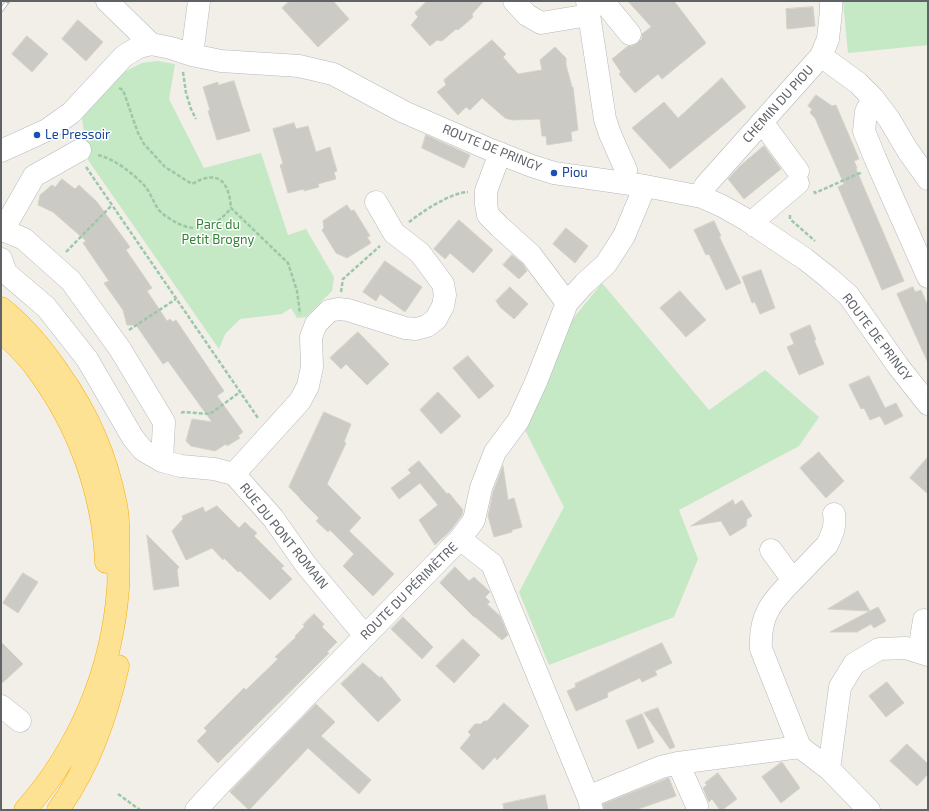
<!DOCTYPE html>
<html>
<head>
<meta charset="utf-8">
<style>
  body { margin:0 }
  #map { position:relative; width:929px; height:811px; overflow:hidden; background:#f1efe8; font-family:"Exo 2",sans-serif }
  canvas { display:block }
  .frame { position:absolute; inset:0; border:2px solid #5f6368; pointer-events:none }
</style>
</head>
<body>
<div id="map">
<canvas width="929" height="811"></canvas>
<div class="frame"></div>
</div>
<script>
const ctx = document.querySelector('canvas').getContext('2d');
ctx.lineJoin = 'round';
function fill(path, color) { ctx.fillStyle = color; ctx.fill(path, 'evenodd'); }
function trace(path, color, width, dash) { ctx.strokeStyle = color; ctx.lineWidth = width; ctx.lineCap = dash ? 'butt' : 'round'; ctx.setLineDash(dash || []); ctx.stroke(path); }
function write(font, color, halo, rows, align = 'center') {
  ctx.font = font + ' "Exo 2",sans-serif'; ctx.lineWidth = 3; ctx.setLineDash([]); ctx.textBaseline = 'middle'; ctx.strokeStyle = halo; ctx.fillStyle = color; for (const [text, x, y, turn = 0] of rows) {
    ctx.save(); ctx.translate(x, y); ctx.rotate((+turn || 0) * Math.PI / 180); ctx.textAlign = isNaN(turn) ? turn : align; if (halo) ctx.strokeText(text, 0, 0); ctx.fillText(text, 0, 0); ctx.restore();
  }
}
fill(new Path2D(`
  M843,1h85v44l-80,8z
  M157,61l18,3 -6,35 35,69 57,-15 27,82 18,-6 28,48 -2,14 -26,26 -9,1 -6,-10 -9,6 -42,5 -15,15 -6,15 -131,-189 -6,-42 38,-44 22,-11z
  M602,283l107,127 56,-40 54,47 -20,29 -120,64 19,49 -24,58 -125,48 -30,-73 45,-85 -40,-79 47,-107z`), '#c5e8c5');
const building = new Path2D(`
  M290,1h43l16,18 -31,28 -36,-39z
  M427,1h57l-12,13 1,3 -15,13 -2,-1 -14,12 -5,-1 -7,6 -19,-21 7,-8 -3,-4z
  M628,1h46l32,42 -44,36 -4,-5 -23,19 -16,-19 2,-2 -9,-13 16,-13h4l6,-3 4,-4v-5l9,-7z
  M813,7l2,19 -28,3 -1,-20z
  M78,20l25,22 -17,19 -24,-22z
  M27,36l21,18 -16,18 -20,-18z
  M492,40l14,14 -3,3 15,17 24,-4 -2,-10 15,-13 11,11v7l6,22h1l5,43 -7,2 1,9 -25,4 -1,-9h-4l-2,-17 -28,1 -7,-2 -23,-20 -12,12 -4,-3 -8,8 -21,-23 9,-7 -2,-5z
  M722,78l24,29 -76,62 -38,-41 32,-26 14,16z
  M234,81l16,50 -33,9 -9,-29 2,-1 -7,-23 15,-5v3z
  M816,95l16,11 4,-1 23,54 -5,2 3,7 -1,1 48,112 -22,9 -44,-103 6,-3 -29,-66 -5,-5 2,-4 -4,-3z
  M294,123l2,6 12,-3 8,26 14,-5 7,24 -3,1 2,7 -18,5 1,3 -15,4v-2l-16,4 -8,-28 3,-1 -10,-35z
  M426,135l44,20 -6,13 -42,-20z
  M764,146l17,23 -37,30 -16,-20 12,-13z
  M62,179l13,10 4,-4 18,17 33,45 -4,3 26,38 -5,3 20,30 3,-2 3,3 3,-2 48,71 -7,5 26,36 -5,4 2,2 -13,8 -1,-2 -11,7 -24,-5 -5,-5 6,-22 20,3 -44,-61 -5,3 -27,-39h-9l-4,-15 -19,-27 5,-2 -26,-38 3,-2 -33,-29 -15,-7 2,-10 12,-10 3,2z
  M347,205l4,6 3,-1 16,26 -3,1 4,6 -24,15 -11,-5 -14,-23 2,-2 -1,-7z
  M459,220l34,30 -20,23 -23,-20 -5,6 -11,-10z
  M714,221l7,15h-2l22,47 -15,7 -17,-36 -3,1 -12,-25z
  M566,228l22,18 -13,17 -22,-19z
  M512,255l10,8 5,8 -8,8 -16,-14z
  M385,261l37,26 -17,25 -25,-18 -4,7 -13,-9z
  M761,270l14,38 -15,6 -5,-12 -3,1 -10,-26z
  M510,287l18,17 -14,15 -14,-12 -4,-6z
  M913,287l2,5 6,-2 7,16v57l-31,-69z
  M680,291l26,29 -20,17 -26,-29z
  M810,325l6,15h-2l10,24 -25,11 -12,-28 7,-3 -4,-10z
  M358,332l31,32 -22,21 -21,-21 -5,5 -11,-11z
  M468,356l26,30 -15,13 -26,-31z
  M869,376l16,32 11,-5 7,13 -18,9 -5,-9 -10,4 -6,-12 -3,1 -12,-24z
  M438,392l23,24 -20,18 -21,-24z
  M324,412l27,12 -7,18 2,1 -19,41 34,34 -12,13 45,43 -21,22 -30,-30 11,-12 -24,-24 -2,2 -12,-11 3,-3 -19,-19v-1l-11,-11z
  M819,452l25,29 -18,17 -26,-30z
  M928,457v37l-18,-16z
  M419,461l28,33 2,-1 14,17 -1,5 -12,16 -15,14 -16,-25 19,-15 -18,-22 -21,16 -8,-11 20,-15 -3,-3z
  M503,466l5,34 6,-2 8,29 -10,3v2l-18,5 -6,-21 5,-24z
  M733,500l2,5 7,-5 10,16 -5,3 -1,7 -16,10 -9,-15 -30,5z
  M217,506l22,22 6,-6 6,6 6,5 -3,3 30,30 -3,2 11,11 -22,21 -30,-29 -2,1 -14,-14 -1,2 -11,-12 -26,12 -14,-29 11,-12 -1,-3 21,-9 2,5z
  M147,535l32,32 -2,3 2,16 -25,4z
  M455,567l14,14 5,-4 16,15 -5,5 5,5 -3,2 13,12 8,19 -6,5 -27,-23h-1l-34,-34z
  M23,573l15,9 -20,31 -15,-10z
  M858,591l12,20 8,-4 8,14 -12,7 -3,-4 -14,8h-27l40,-21 -42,-2z
  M314,614l10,10 -2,3 15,15 -10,10 2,1 -111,110 -21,-22 10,-10 -3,-3 40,-40 2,2 32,-31 -3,-2 21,-20 -1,-1 10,-10 -2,-1z
  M403,617l30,30 -11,12 -31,-30z
  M463,639l17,16 -26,28 -18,-17z
  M1,642l22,22 -22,20z
  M662,643l10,20 -17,8 2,4 -15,7 -2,-4 -33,15 1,4 -32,14 -9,-20 9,-4 -1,-3z
  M363,663l17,15 1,-2 20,24 -23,22 -37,-38z
  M887,682l17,21 -18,14 -17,-21z
  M504,703l25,23 -32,34 -2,-3 -12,13 -23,-22 11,-13 -3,-3 7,-8h6l3,-3h3z
  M316,704l19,18 -14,14 50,44 -12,14 -51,-46 -59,62 -19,-18z
  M658,708l17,39 -5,2 -26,-36z
  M642,714l12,28 -16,7 -12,-28z
  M907,744l21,20v10l-11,12 -27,-25z
  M782,762l18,26 -19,15 -19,-26z
  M718,773l19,26 -15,11h-2l-8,-11 -3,3 -6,-14 4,-3 -2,-2z
  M669,778l7,18 -41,14h-31l-1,-6z
  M545,795l3,15h-44l-1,-6z`);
fill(building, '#cccac5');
trace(building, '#d6d1c6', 1);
const minor = new Path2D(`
  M107,1l44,43
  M514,1l13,14 14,8 48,-8
  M587,1l18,118 5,15 16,36 -2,13
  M603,1l27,33
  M192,55l7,-54
  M821,56l37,27 15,15 16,21 19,32 20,28
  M873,98l-7,14 -2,19 11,27 53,119
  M762,122l36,49
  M1,151l46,-21 24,-17 53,-57 15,-9 12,-3 20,4 21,7 29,6 78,5 34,8 71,38 87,38 41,16 22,7 91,13 57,11 20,9 25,14 58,39 24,19 20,18 49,70 30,38
  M500,153l-14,38v13l2,11 12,12 31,28 36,48
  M702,197l3,-11 116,-130 7,-17 3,-28v-10
  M755,226l3,-9 40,-34
  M3,230l31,-54 46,-26
  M1,231l2,-1 21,9 47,42 49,68 44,73 -2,39
  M1,259l5,14 40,34 41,52 46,79 10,12 19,11 19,5 33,3 20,5 39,44 33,47 59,71
  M234,474l66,-73 8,-15 4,-19 -1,-30 5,-13 13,-13 9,-2 10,1 57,18 11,1 11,-3 9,-7 7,-13 2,-11 -2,-11 -23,-31 -26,-20 -18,-31
  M460,539l14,-19 7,-32 14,-36 23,-31 18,-39 31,-79 17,-19 22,-20 18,-28 21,-50
  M771,550l22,30
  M919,652l5,-32
  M1,706l19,15
  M800,747l-39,-98c-2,-34 11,-48 33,-70 11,-11 22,-23 33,-34 5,-10 9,-19 7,-31
  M678,763l19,43
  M829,769l11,-82 14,-23 25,-15 27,-1 22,7
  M588,797l73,-30 17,-4 122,-16 29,22 40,41
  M196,810l26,-28 238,-243 32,25 96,233 4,13`);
const highway = new Path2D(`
  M1,308c23,18 42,41 58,65 28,39 48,85 57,132 4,19 2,38 2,57 0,9 1,18 0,27 -6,82 -39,160 -93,221
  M1,331c13,12 27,25 37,40 41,56 65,122 68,191
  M58,810c30,-41 49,-95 60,-144`);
trace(minor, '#b5b8bc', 23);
trace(highway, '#f9ab00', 23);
trace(new Path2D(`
  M183,72l3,21 5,16 5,10
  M119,88l4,2 15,43 6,11 21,23 27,17c26,-15 37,-3 39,24
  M98,155c17,4 34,18 46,30 6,7 9,16 14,24 4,5 9,8 14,11 23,15 43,8 59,-12l57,55 9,28 3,23
  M86,167l172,251
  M814,191l1,2 45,-20v-1
  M790,215v4l25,22
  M409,222c14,-11 41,-29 59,-30
  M66,252l46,-47
  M341,292l2,-13 37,-33
  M129,330l47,-31
  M181,413l2,-1 27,2 30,-22
  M118,794l22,16`), '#9cc7a9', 2.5, [4, 2]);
trace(minor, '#fff', 22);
trace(highway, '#fde293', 22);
const rail = new Path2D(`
  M1,10l7,-9`);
trace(rail, '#b6b7b8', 4.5);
trace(rail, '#fff', 3, [9]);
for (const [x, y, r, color] of [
  [37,135,4,"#1a4fb4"],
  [554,173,4,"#1a4fb4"]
]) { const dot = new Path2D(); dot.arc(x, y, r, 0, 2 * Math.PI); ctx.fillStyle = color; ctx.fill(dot); trace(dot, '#fff', 1.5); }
write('13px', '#5f6368', '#fff', [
  ["CHEMIN DU PIOU",778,104,-48],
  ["ROUTE DE PRINGY",492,148,22],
  ["ROUTE DE PRINGY",877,337,53],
  ["RUE DU PONT ROMAIN",284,536,51],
  ["ROUTE DU PÉRIMÈTRE",409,591,-45]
]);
write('13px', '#164399', '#fff', [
  ["Le Pressoir",45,135],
  ["Piou",562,173]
], 'left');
write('13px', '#348238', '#fff', [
  ["Parc du",218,225],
  ["Petit Brogny",218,240]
]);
</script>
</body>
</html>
